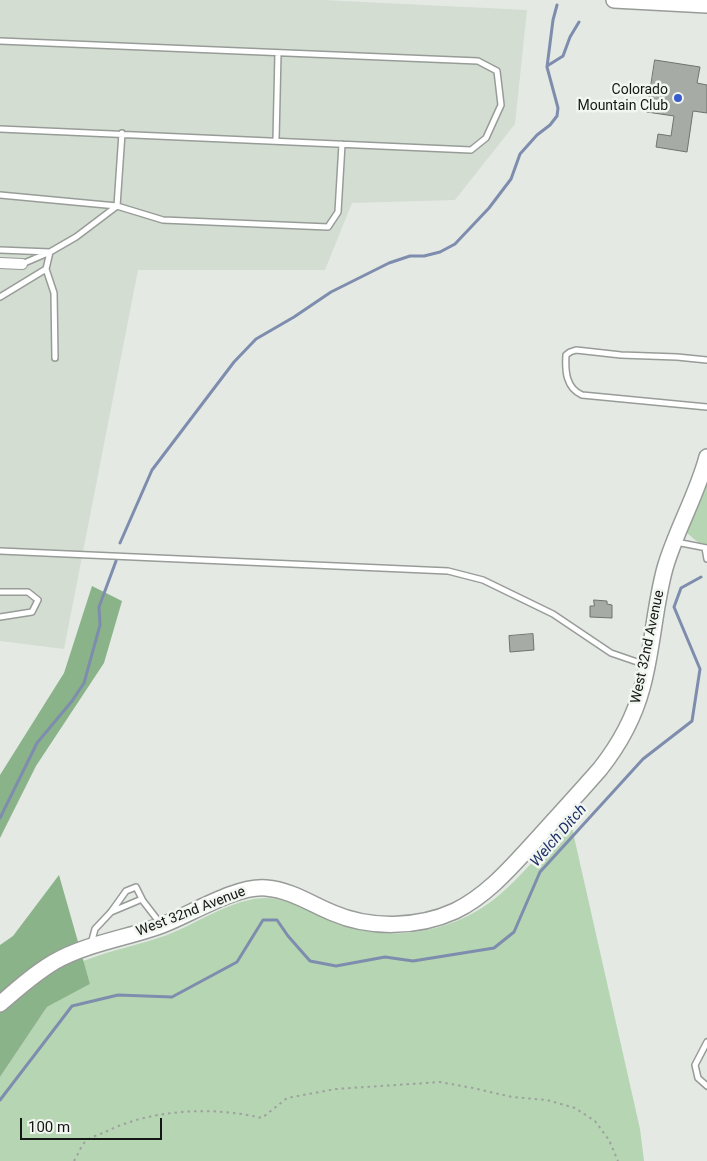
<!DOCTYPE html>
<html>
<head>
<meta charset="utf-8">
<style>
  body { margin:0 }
  #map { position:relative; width:707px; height:1161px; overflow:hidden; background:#e4e9e4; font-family:Roboto,sans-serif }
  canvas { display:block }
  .scale { position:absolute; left:20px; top:1118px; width:142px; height:22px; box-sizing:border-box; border:2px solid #151715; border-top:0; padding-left:6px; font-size:15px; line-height:18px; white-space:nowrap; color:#151715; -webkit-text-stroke:4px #f2f6f1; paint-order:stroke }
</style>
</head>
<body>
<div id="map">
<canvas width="707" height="1161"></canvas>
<div class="scale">100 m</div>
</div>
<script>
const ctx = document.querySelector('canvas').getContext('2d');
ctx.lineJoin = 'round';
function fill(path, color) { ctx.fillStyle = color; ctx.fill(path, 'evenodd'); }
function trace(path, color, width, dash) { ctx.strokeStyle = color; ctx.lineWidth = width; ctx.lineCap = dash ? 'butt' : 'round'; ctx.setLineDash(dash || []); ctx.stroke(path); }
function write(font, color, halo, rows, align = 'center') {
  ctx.font = font + ' Roboto,sans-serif'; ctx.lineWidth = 5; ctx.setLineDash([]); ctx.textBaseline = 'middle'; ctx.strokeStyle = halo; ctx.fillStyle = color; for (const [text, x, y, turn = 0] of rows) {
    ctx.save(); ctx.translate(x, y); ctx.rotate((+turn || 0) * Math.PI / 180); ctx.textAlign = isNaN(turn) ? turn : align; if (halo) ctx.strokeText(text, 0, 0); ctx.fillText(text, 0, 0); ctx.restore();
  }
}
fill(new Path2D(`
  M0,0h324l203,10 -12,114 -60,76 -103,3 -27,67h-187l-74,379 -64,-8z`), '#d3ddd2');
fill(new Path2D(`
  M707,447v103l-27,-23z
  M570,819l70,310 4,32h-644v-84l47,-70 43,-23 -7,-23c28,-11 56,-16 84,-26 31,-12 66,-37 99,-37 30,0 53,22 81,29 56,16 117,2 159,-38 23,-21 43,-46 64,-70z`), '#b5d5b3');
fill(new Path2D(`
  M92,586l30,15 -18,62 -68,103 -36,72v-63l64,-102z
  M59,875l31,109 -43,23 -47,70v-132l13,-9z`), '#8bb38a');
trace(new Path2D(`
  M547,66l16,-10 7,-19 9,-15
  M120,543l32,-73 82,-108 22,-23 38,-22 37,-25 58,-29 21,-7h14l16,-4 15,-8 34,-36 22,-29 9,-25 17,-19 13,-10 7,-9 1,-8 -11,-41 6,-47 4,-15
  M0,818l37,-75 35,-42 12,-18 16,-58 -1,-18 17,-46
  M0,1100l72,-94 46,-11 54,2 65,-35 26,-42h14l11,16 22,25 26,5 49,-9 28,4 81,-13 20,-16 26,-60 103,-113 49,-38 8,-52 -26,-62 7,-19 20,-11`), '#7e8dae', 3);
const building = new Path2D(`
  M655,60l45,7 -3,16 10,2v28l-14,-2 -6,41 -31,-5 2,-13 13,2 3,-20 -27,-4z
  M594,600l13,1v3l5,1v13l-22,-1v-11h4z
  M533,634l1,16 -24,2 -1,-16z`);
fill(building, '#a6aba6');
trace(building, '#6f736f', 1);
const lane = new Path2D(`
  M0,41l478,20 19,10 4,34 -15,33 -15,12 -471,-21
  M276,140l2,-87
  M0,195l117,11 5,-73
  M0,250l50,2 -4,17 -46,28
  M22,264l28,-12 26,-15 41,-31 46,14 165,7 10,-15 4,-68
  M46,269l8,24 1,65
  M707,360l-30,-3 -56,-2 -45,-5 -6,2 -4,3c-1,16 0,33 16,40l125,12
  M676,542l31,6
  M705,548l2,11
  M0,551l448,20 35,9 70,34 58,39 35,12
  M0,592h28l10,8 -6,12 -32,5
  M111,912l31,-13
  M91,944l4,-15 16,-17 15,-21 10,-4 7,14 17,22
  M707,1042l-12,23 3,13 9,8`);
const street = new Path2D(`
  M0,263l22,1`);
const secondary = new Path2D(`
  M614,0l93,5
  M0,1004c17,-15 34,-30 54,-42 32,-18 68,-23 103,-35 30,-10 78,-42 109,-39 25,2 45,16 67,25 37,16 85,15 122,-2 33,-16 57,-45 82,-72 21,-23 42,-46 63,-70 19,-24 34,-51 42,-81 11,-39 12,-80 23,-120 11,-38 32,-73 42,-111`);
trace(lane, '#989c98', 8);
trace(street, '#989c98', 12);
trace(secondary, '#989c98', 18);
trace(new Path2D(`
  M74,1161c4,-6 7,-16 12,-20 5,-4 12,-6 17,-8 47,-24 109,-27 159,-15l25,-20 49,-9 104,-7 33,6 39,9 35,3 28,8 20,13 14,19 9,21`), '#9ea29e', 2, [2.5, 4]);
trace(lane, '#fff', 5);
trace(street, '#fff', 10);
trace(secondary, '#fff', 15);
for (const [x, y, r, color] of [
  [678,98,5,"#395dce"]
]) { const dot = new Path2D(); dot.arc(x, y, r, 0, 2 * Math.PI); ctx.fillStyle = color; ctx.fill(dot); trace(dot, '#f2f6f1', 2); }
write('14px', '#151715', '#f2f6f1', [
  ["Colorado",668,90],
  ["Mountain Club",668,106]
], 'right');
write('14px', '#151715', '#f2f6f1', [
  ["West 32nd Avenue",648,647,-78],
  ["West 32nd Avenue",191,912,-21]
]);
write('italic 15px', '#1c2f67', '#f2f6f1', [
  ["Welch Ditch",559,836,-49]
]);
</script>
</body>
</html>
